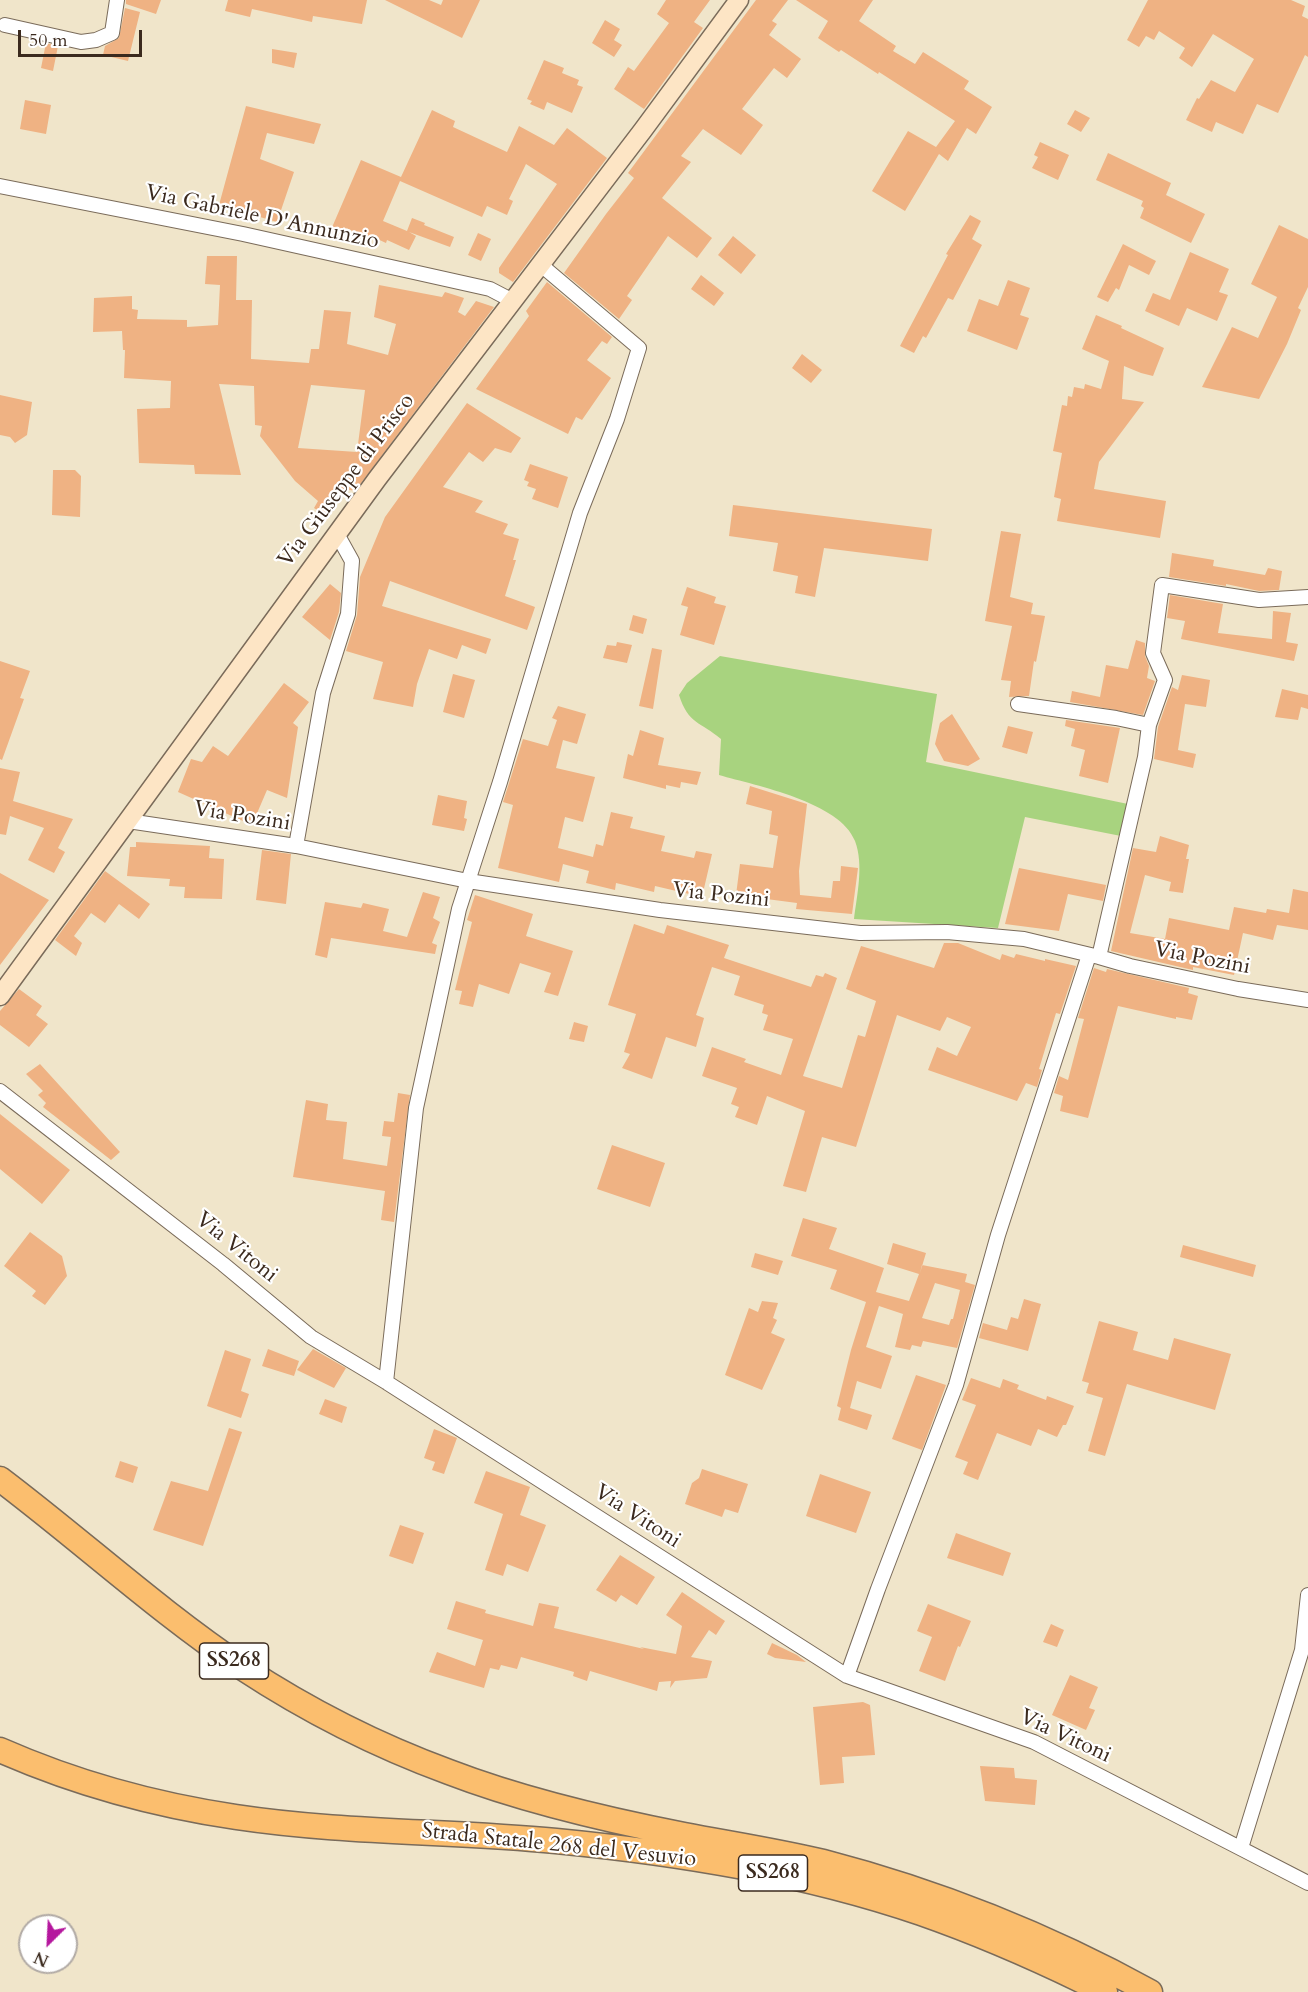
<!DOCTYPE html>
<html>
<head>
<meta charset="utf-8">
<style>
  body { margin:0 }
  #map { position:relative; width:1308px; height:1992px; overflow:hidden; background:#f0e5ca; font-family:Cardo,serif }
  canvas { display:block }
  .north { position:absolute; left:18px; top:1914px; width:60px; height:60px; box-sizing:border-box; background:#fff; border:2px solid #b1aaa5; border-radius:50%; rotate:204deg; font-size:16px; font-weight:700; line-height:24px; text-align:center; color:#3b2a1e }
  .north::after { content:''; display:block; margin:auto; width:21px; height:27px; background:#b5179e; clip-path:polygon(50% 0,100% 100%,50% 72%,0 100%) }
  .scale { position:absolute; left:18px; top:30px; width:124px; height:27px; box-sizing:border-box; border:3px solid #3b2a1e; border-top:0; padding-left:8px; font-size:18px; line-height:21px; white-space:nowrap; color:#3b2a1e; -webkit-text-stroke:4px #fff; paint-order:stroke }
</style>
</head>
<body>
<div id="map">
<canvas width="1308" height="1992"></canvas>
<div class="north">N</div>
<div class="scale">50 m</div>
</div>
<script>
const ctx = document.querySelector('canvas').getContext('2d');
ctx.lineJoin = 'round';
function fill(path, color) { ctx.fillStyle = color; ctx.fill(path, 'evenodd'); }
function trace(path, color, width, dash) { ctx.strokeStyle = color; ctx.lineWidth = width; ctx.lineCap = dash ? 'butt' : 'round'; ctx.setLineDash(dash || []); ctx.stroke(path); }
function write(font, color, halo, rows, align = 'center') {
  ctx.font = font + ' Cardo,serif'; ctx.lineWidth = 4.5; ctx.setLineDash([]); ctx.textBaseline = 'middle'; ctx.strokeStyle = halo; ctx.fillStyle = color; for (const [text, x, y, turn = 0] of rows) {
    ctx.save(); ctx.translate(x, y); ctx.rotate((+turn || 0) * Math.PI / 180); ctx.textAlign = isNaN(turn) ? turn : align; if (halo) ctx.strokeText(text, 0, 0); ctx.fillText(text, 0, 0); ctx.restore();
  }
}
fill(new Path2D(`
  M720,656l217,38 -11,68 202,42 -7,32 -96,-19 -27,111 -144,-9c3,-24 10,-54 1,-78 -15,-39 -98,-55 -136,-66l2,-36c-20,-17 -33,-15 -42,-44l8,-12z`), '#a8d37f');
fill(new Path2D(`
  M126,0h35l-5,14 -30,-10z
  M228,0h139l-5,24 -49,-8 -1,6 -60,-13 -2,8 -25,-6z
  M385,0h44l12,5 2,-5h37l-18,38z
  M666,0h44l-16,22 9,6 -59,81 -30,-20 14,-22 6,4 35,-48 -12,-9z
  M756,0h32l-16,21 5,3 -8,11 32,24 -14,19 -13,-10 -32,41 21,16 -22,30 -38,-26 -22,27 10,6 -29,36 50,40 -15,20 -29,-22 -41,60 5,4 -13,19 -55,-46 42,-59 28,-36 -6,-5z
  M796,0h77l-14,21 37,25 -3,5 22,13 8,-12 46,29 -5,8 28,18 -16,27 -9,-6 -19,33 -9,-7 -34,57 -33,-20 36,-60 28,16 19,-26 -76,-49 -1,2 -37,-24 -2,2 -21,-14 10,-17z
  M1148,0h143l14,6 -3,10 6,3v38l-3,-2 -27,58 -21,-9 -14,30 -27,-12 -4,10 -26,-12 11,-22 2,1 12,-19 24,12 19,-33 -41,-25 -21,33 -13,-9 6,-10 -26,-17 -5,9 -8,-4 -7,11 -12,-7z
  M125,8l15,4 -12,49 -25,-6 2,-9 14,-8z
  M605,20l15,9 -6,11 8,5 -8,12 -22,-14z
  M46,43l12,3 -5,25 -12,-3z
  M272,49l25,4 -3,15 -22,-5z
  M544,60l20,8 -2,5 17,7 -2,5 6,2 -11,26 -25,-11 -3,8 -14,-6 2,-3 -5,-2z
  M25,100l26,5 -5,29 -26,-5z
  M246,106l75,18 -7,20 -47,-11 -7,26 34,13 -17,50 -58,-17z
  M432,110l23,11 -2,6 54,25 12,-26 35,19 13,-17 40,30 -94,124 -14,-9v-5l58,-84 -31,-20 -17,35 4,2 -6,14 -20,-9 -5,11 -82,-36 -17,40 24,10 5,-13 13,5 -1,2 30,12 -4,10 -41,-15 7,4 -7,14 -22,-10 -1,3 -13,-6 -1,3 -26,-12 -4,9 -12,-5 31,-72 40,17z
  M1075,110l15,8 -9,14 -14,-8z
  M1040,142l29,13 -11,25 -26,-12 6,-11 -4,-2z
  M1108,153l63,30 -5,12 39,19 -14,29 -51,-25 4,-10 -3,-2 2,-5 -47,-21z
  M970,215l11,6 -9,18 10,6 -29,55 -5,-2 -22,40 -3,-2 -9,17 -14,-7 48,-91 -2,-1z
  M1279,225l29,14v48l-10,21 3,2 -14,34 -28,55 -57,-12 30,-60 26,11 19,-41 -26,-13z
  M478,233l13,6 -10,22 -13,-6z
  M733,236l23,19 -15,19 -23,-19z
  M1123,244l33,17 -7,14 -20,-10 -10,25 -3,-2 -8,14 -11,-5z
  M1190,252l39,17 -10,23 9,3 -11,26 -30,-13 -8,18 -34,-15 8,-18 17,7z
  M207,256h30l-1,44h16l-1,59 58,4 2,-14h8l5,-39 27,2 -4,32 41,11 8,-31 -22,-7 5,-32 63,12 3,-5 19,6 -6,14 7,4 11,-15 18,6 -139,184 -10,-2 -20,26 -11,-7 4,-7 -23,-20 -35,-45 2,-10 -7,-1 -1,-39 -35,-2 22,91 -46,-1 -1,-9 -55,-2 -2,-54 33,-1 1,-27 -47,-3 1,-28h-2l-1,-19 -29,1 1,-34 38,-2v13l6,1 -1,9 50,1v7l31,-2 2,-40 -15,-1zM311,385l54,5 -8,62 -59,-4z
  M701,275l23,18 -10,13 -23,-17z
  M1008,280l22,8 -10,27 9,3 -12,32 -50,-19 12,-32 19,7z
  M547,282l65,55 -5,7 -5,-3 -15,19 24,18 -29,42 -6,-3 -8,17 -92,-45 53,-73 -3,-5z
  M1096,315l26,11 -1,2 43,20 -11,28 -12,-3 -17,-7 -2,33 22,3 -45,60 -5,27 72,12 -6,37 -103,-17 4,-22 -7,-2 8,-44 -9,-2 9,-46 5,1 1,-10 4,1 2,-10 10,2 1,-5 16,5 8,-28 -27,-12z
  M802,354l20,16 -11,13 -19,-15z
  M0,395l32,7 -5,33 -12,8 -5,-6 -10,-2z
  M467,403l54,35 -10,15 -16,-5 -12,14 -14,-10 -26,35 40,14 -8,11 33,12 -5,10 16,5 -6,21h3l-11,36 30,11 -3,9 -5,14 -137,-49 -8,25 109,33 -5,15 -24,-9 -5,14 -28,-10 -12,35 -4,23 -40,-8 10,-37 -37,-11 11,-36 3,-38 25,-60z
  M530,464l38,13 -10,31 -26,-9 4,-10 -9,-3 2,-4 -5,-2z
  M53,470h22l6,6 -1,41 -28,-2z
  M733,505l199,24 -4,32 -104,-13 -9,49 -20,-4 3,-17 -25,-5 5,-28 -49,-7z
  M1001,531l20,3 -11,63 23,6 -2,11 14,2 -9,46 -2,-1 -5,35 -20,1 2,-16 -10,-1 11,-54 -27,-5z
  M1172,553l42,7 -1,6 52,9 3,-7 14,3 -3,19 -20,1 -33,-7v2l-57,-9z
  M330,584l11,9 -2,19 -9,28 -28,-23z
  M687,587l29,10 -2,6 12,3 -12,39 -34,-10 8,-28 -7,-2z
  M1170,595l53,9 -5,29 54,6 1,-28 18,2 -5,29 12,2 -4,17 -113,-22 4,-18 -18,-3z
  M633,615l14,4 -4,15 -14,-4z
  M1136,640l9,3v13l4,10 -2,12 8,3 -12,34 -73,-13 2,-11 28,6 6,-32 22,4z
  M617,642l15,3 -5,18 -24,-5 4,-13 9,1z
  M652,648l10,2 -9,59 -14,-3z
  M0,661l30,10 -10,27 4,1 -22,61 -2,-1z
  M453,674l22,6 -11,38 -21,-6z
  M1182,675l28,5 -4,27 -21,-3 -7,46 18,4 -3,14 -39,-9 4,-32 14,-40 6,3z
  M284,683l25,19 -16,21 5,4 -11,71 -20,-8 -15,35 -74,-33 13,-33 11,3 11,-16 15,10z
  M1282,689l26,6v14l-7,-2 -3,13 -23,-3z
  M558,706l28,8 -9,30 -14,-4 -7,28 39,9 -12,45 -18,-5 -7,31 35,9 3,-13 7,2 8,-34 22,5 -3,11 35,8 -4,15 33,7 2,-7 16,3 -10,43 -47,-11 -1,6 -38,-9 -1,7 -29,-7 3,-12 -26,-7 -4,18 -61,-14 15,-63 -10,-3 20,-63 25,7 9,-26 -5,-2z
  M952,714l28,45 -12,7 -24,-5 -9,-17 5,-21z
  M1066,720l54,8 -12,55 -29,-7 6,-26 -14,-4 4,-17 -10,-3z
  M1008,726l25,6 -6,22 -25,-7z
  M640,730l24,8 -6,27 43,7 -4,13 -16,-3 -1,6 -14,-3v4l-43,-11 5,-24 5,2z
  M0,768l20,4 -7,29 60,18 -15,29 7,4 -11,21 -26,-13 16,-32 -34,-12 -4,19 -6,-1z
  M750,786l57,18 -8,67 1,24 31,3 2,-17h7l1,-15 17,2 -6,46 -56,-5 1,-6 -61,-8 4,-31 33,4 5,-32 -9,-2 3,-23 -26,-7z
  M438,795l29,6 -3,17 3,1 -3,12 -32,-6z
  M1160,836l29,9 -3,14h3l-6,34 -14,-2 2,-9 -26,-7 -15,58 35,6 4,-21 60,12 5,-23 32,6 1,-4 22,4 4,-24 15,3v38l-31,-5 -4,15 -30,-7 -9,42 -41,-8v3l-82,-19 22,-103 23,4z
  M136,842l74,4 -1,12 15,1 -2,40 -38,-1 1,-11 -16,-1 1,-7 -43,-3 3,-29h6z
  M262,850l29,4 -5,50 -30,-4z
  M1019,868l87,17 -3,16 -35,-7 -9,37 -54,-7z
  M105,871l45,33 -11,15 -20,-15 -14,19 -14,-10 -17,23 8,7 -6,13 -21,-16z
  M0,873l49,27 -49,65z
  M423,892l17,5 -7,21 7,4 -8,21 5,2 -2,9 -104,-16 -4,20 -12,-3 10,-53 36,6 2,-5 26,6 -6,22 24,6z
  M475,895l58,19 -7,22 47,15 -15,45 -14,-4 7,-19 -31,-10 -11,31 -30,-10 -6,23 -14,-3 3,-13 -7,-1 17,-68 -5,-2z
  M634,924l30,10 3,-9 62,20 -5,13 87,29 5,-12 7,2 2,-4 12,5 -34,98 39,12 16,-53 7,2 11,-36 -30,-12 15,-43 73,22 10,-25h14l42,17 2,-6 12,4 2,-4 29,7v-2l31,7 -16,48 -4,-1 -17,56 3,1 -5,17 -11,-4 -9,18 -89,-31 9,-23 20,9 14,-29 -24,-10 -7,14 -43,-16 -41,132 -34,-10 -16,55 -23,-6 22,-75 -38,-15 -10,29 -22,-8 4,-10 -8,-3 6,-16 -35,-12 10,-29 34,12 -2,3 37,13 12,-36 -30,-9 5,-15 -6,-2 2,-8 -30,-10 6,-19 -28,-9 -16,48 8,3 -8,29 -30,-10 -14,42 -30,-11 8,-14 -6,-2 12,-38 -28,-9z
  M1094,968l12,4 1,-3 82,19 -1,5 10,3 -6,24 -16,-3v2l-58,-13 -30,112 -28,-7 3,-15 -9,-3 5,-17 9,4 16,-61 -6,-1z
  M19,989l23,17 -6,9 12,9 -19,23 -29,-22v-14z
  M574,1022l14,4 -4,16 -15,-3z
  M40,1064l80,88 -9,8 -68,-53 3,-4 -8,-8 5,-4 -17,-17z
  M398,1093l12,2 -16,127 -13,-2 4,-29 -92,-14 13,-77 22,4 -2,16 21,2 -4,37 44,7 4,-29 -9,-1 2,-15 10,1z
  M0,1114l70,56 -28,34 -42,-35z
  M612,1145l53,18 -15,44 -53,-18z
  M803,1218l34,10 -8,21 55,19 -8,24 33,9 10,-27 -32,-10 6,-21 33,10 -6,20 2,-8 31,6 14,3 -2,8 10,3 -18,63 -34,-7 -2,6 -9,-2 -2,5 -15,-3 8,-33 -24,-8 -13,41 26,9 -11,33 -24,-8 -7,27 22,7 -5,15 -29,-10 3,-12 -4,-2 14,-56 15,-48 -36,-13 7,-19 -46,-14zM935,1283l25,7 -7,29h-2l-2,6 -27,-7z
  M30,1232l32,24 5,20 -22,29 -13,-9 4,-5 -32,-25z
  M1183,1245l73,20 -3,12 -73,-20z
  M755,1253l28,8 -5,14 -27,-8z
  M1024,1299l17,5 -13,47 -49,-13 4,-15 24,7 4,-13 7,2z
  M762,1301l16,2 -5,15 4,2 -6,13 14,6 -23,51 -37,-15 24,-67 9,4z
  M1099,1321l39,11 -5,18 35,10 6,-22 57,16 -16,56 -88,-26 -22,72 -17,-5 15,-53 -17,-5 3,-10 -7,-2z
  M268,1349l31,12 -5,15 -32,-10z
  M313,1349l33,19 -12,20 -37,-18z
  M225,1350l26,9 -10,32 8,3 -8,24 -34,-12z
  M916,1375l30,10 -24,65 -30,-11z
  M971,1378l29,10 3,-9 16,6 -2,4 29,11 1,-4 27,10 -8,19h-3l-6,12 -19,-8 -7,17 -34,-13 -19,47 -15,-6 5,-12 -13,-5 21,-52 -14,-5z
  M325,1399l22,8 -5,16 -23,-9z
  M229,1428l13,4 -39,114 -50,-16 18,-49 37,10z
  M434,1429l23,9 -13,36 -12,-4 3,-8 -11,-4z
  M120,1461l18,6 -5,16 -18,-6z
  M702,1469l46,15 -10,29 -13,-4 -3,8 -37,-13 7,-21 7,-5z
  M486,1471l44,16 -10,28 26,10 -18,47 -21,-8 -4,12 -18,-6 18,-56 -29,-11z
  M820,1474l51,18 -15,41 -50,-17z
  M400,1525l24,8 -11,31 -24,-8z
  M956,1533l55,20 -8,23 -56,-18z
  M620,1555l35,22 -18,28 -16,-10 -5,7 -20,-12z
  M682,1592l43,29 -9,14 -7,-5 -18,27 21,4 -5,17 -32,3 -5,7 1,-7 -12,1 -2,9 -67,-20 -3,10 -14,-5 1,-4 -53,-15 -4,12 -16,-4 -2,5 -9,-2 -6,20 -55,-16 8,-20 38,14 8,-26 -36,-11 9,-28 30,9 -1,3 48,13 6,-23 20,4 -5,21 90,21 -4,-2 36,7 6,-28 -16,-11z
  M928,1604l43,17 -11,26 -2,-1 -13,35 -26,-10 13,-34 -15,-6z
  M1051,1624l13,6 -7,17 -14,-5z
  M772,1643l25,12 9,7 -31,-4 -8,-4z
  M1070,1675l28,12 -9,21 6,2 -9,20 -34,-15z
  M863,1702l7,3 5,50 -33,2 2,26 -24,2 -7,-78z
  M980,1766l34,2 1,10 22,2 -2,25 -50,-4z`), '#efb283');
const street = new Path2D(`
  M5,25l76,17 15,-2 16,-7 5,-33
  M0,186l243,48 247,55 23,12
  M1018,704l98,14 33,7 -4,32 -46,200
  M1149,725l16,-45 -12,-27 9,-68 97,15 49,-3
  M128,821l168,25 172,35 192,29 200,23 87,-1 77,7 75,18 31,9 108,23 70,11
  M296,846l27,-153 25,-79 4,-53 -15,-27
  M0,1091l223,173 88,73 75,45 461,294 187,66 274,141
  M386,1382l30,-274 43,-199 41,-127 80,-269 37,-94 22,-71 -98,-83
  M847,1676l31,-87 78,-204 42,-150 91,-280
  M1241,1848l61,-198 6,-55`);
const secondary = new Path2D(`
  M0,996l377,-517 266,-349 96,-130`);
const highway = new Path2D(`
  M0,1479c82,62 158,132 243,189 64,42 135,78 206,104 73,28 158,48 235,63 47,9 93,16 139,27 115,30 223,73 327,130
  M0,1750c75,33 155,55 236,67 106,16 214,14 320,24 123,12 248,32 365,72 63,22 124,49 184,79`);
trace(street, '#7a6b5a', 16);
trace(secondary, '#7a6b5a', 21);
trace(highway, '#7a6b5a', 27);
trace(street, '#fff', 14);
trace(secondary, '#fde5c5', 18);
trace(highway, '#fbbe6e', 24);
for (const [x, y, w] of [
  [234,1661,69],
  [773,1873,69]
]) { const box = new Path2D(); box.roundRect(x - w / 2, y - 18, w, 36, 4.5); ctx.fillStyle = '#fff'; ctx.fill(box); trace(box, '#3b2a1e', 1.5); }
write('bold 21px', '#3b2a1e', null, [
  ["SS268",234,1661],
  ["SS268",773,1873]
]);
write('22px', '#3b2a1e', '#fff', [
  ["Via Gabriele D'Annunzio",262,218,12],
  ["Via Giuseppe di Prisco",347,481,-53],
  ["Via Pozini",242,817,9],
  ["Via Pozini",721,896,6],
  ["Via Pozini",1202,959,11],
  ["Via Vitoni",236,1248,39],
  ["Via Vitoni",637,1517,33],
  ["Via Vitoni",1065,1737,25],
  ["Strada Statale 268 del Vesuvio",559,1846,6]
]);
</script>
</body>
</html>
